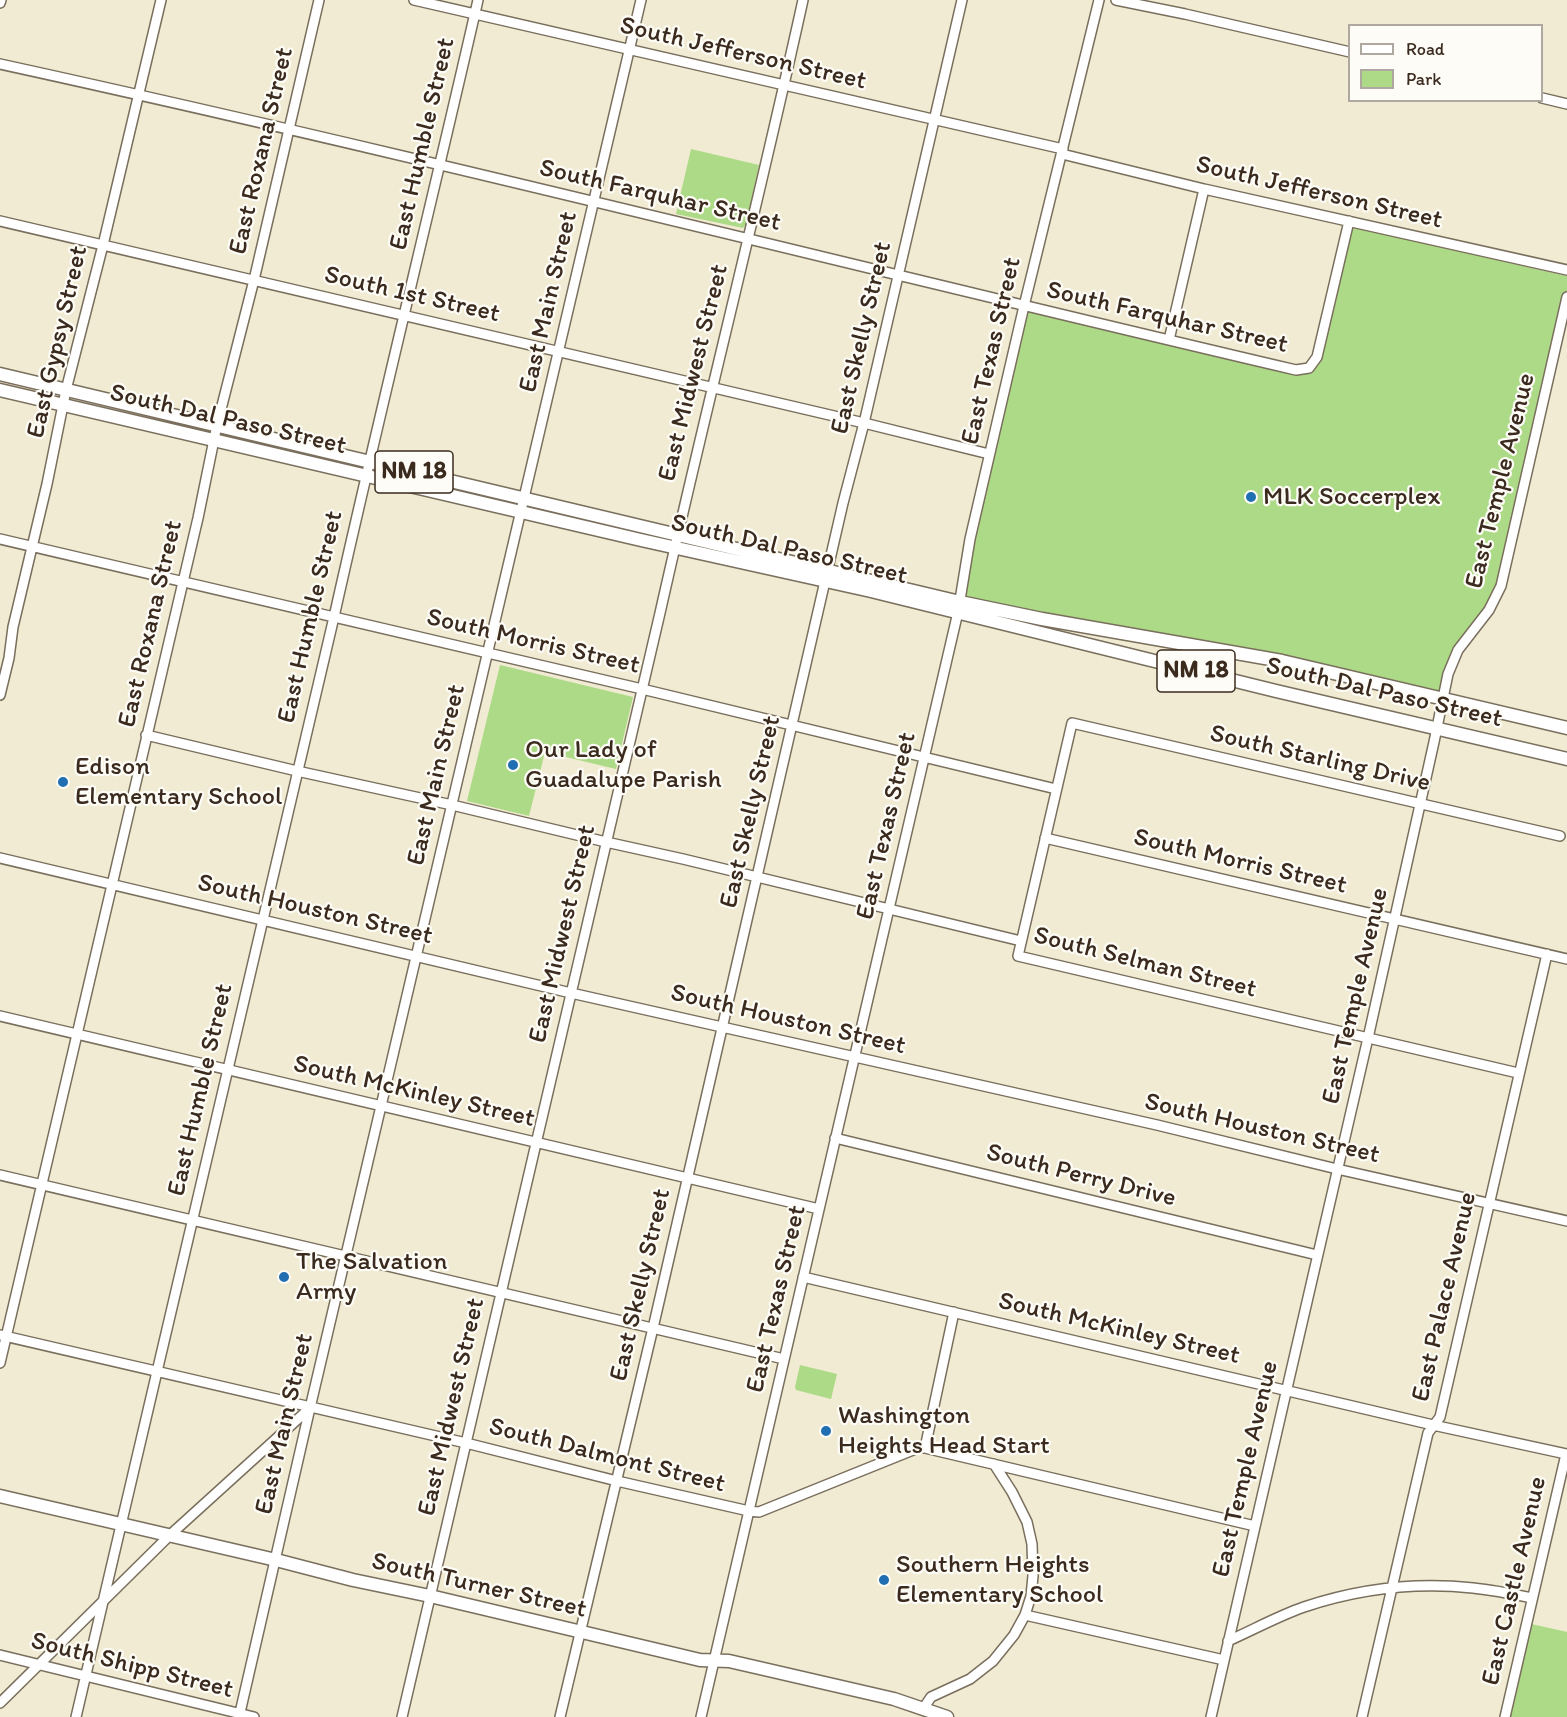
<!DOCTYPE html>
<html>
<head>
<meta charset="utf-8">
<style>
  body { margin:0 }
  #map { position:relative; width:1567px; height:1717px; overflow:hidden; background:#f0ebd2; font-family:Itim,sans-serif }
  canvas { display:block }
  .legend { position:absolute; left:1348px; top:24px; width:195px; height:78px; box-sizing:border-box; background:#fdfcf7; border:2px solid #afa8a0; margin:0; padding:8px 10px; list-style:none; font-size:18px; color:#3b2a1e }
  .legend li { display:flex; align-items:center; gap:12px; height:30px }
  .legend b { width:30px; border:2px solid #afa8a0 }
</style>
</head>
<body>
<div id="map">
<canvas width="1567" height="1717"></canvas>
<ul class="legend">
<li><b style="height:8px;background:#fff"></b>Road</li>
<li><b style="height:16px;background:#acda86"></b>Park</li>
</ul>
</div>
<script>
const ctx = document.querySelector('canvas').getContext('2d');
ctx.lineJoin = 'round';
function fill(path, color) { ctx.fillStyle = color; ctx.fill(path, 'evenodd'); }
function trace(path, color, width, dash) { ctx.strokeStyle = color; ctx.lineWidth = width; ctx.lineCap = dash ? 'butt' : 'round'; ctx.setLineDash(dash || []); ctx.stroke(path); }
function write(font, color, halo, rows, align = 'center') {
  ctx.font = font + ' Itim,sans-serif'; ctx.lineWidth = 4.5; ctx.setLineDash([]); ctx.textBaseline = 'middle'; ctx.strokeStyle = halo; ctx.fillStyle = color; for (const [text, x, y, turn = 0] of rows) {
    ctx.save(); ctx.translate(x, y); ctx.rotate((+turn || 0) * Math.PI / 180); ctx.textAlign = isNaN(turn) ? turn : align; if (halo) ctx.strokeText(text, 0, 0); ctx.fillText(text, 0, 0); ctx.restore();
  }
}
fill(new Path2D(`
  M691,149l68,16 -13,59 -3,4 -67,-14z
  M1348,226l219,50v21l-64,283 -39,60 -22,59 -482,-97 64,-296 272,64 17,-6z
  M500,665l133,32 -17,72 -71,-17 -16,64 -62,-15z
  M800,1365l37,9 -6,25 -35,-9 -1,-3z
  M1527,1623l40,9v85h-62z`), '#acda86');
const minor = new Path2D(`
  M414,0l649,149
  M1116,0l69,14 165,38
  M0,3l1,-3
  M0,64c434,95 864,205 1296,306l13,-2 8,-11 32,-136
  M1542,98l25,6
  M1062,154l142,35 363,81
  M0,221l864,202 125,31
  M1169,340l35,-151
  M0,539l642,150 414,100
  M0,695l9,-37 4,-31 34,-143 19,-94 37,-145 58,-245
  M146,735l151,36 155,34 154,37 77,17 338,82
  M1045,838l522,121
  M0,858l571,135 586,132 180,44 230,52
  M0,1016l819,193
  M1518,1073l-500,-117 54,-233 488,113
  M835,1138l482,117
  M0,1175l784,184
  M803,1277l630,148 133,29 -61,263
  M0,1335l466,108 151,38 132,30 10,1 159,-64h7l330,78
  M0,1363l198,-845 19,-93 37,-145 65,-280
  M925,1448l29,-136
  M1025,1615l199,45
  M1228,1641c25,-11 50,-25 76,-34 54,-18 113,-25 169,-19 20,2 40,6 59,10
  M0,1655l254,62
  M0,1703l170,-168 140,-127
  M923,1709l8,-12 39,-18 23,-18 21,-26 11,-20 6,-19 2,-20 -1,-32 -5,-22 -15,-30 -18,-28
  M76,1717l258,-1100c46,-206 97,-411 144,-617
  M239,1717l71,-309 331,-1408
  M402,1717l258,-1104c46,-205 98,-408 143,-613
  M560,1717l93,-389 190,-825 21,-80 98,-423
  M701,1717l257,-1105 12,-73 54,-233 75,-306
  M1211,1717l157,-679 66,-296 14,-68 10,-24 31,-40 12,-24 66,-289
  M1362,1717l66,-284 12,-16 107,-463`);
const major = new Path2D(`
  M0,374l960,228 82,17 240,42 285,67
  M0,390l641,150 230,51 405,100 291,68
  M0,1496l276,64 77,20 77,16 270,64 29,1 165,38 53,18`);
trace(minor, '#7a6e5d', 12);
trace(major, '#7a6e5d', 15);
trace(minor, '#fff', 9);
trace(major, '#fff', 12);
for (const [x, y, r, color] of [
  [1251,497,6,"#1f6fb2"],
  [513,765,6,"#1f6fb2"],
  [63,782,6,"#1f6fb2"],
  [284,1277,6,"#1f6fb2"],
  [826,1431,6,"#1f6fb2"],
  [884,1580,6,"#1f6fb2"]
]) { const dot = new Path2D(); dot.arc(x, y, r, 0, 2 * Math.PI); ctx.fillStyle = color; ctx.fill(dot); trace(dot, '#fdfcf7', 2); }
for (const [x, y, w] of [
  [414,472,78],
  [1196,671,78]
]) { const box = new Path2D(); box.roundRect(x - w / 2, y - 21, w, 42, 4.5); ctx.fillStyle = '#fdfcf7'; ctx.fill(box); trace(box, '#3b2a1e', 1.5); }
write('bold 24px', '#3b2a1e', null, [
  ["NM 18",414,472],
  ["NM 18",1196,671]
]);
write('26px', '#3b2a1e', '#fdfcf7', [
  ["South Jefferson Street",743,54,13],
  ["East Humble Street",423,144,-77],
  ["East Roxana Street",262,151,-77],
  ["South Jefferson Street",1319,193,13],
  ["South Farquhar Street",660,196,13],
  ["South 1st Street",412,295,13],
  ["East Main Street",549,302,-77],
  ["South Farquhar Street",1167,318,13],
  ["East Skelly Street",862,338,-77],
  ["East Gypsy Street",58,342,-77],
  ["East Texas Street",992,351,-77],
  ["East Midwest Street",694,373,-76],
  ["South Dal Paso Street",228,420,13],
  ["East Temple Avenue",1501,481,-76],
  ["South Dal Paso Street",789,550,13],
  ["East Humble Street",311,617,-77],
  ["East Roxana Street",151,624,-77],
  ["South Morris Street",533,642,13],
  ["South Dal Paso Street",1384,693,13],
  ["South Starling Drive",1320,759,13],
  ["East Main Street",437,775,-77],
  ["East Skelly Street",751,812,-77],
  ["East Texas Street",887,826,-77],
  ["South Morris Street",1240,862,13],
  ["South Houston Street",315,910,13],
  ["East Midwest Street",563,934,-77],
  ["South Selman Street",1145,963,14],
  ["East Temple Avenue",1356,996,-77],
  ["South Houston Street",788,1020,13],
  ["East Humble Street",201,1090,-77],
  ["South McKinley Street",414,1092,13],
  ["South Houston Street",1262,1129,13],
  ["South Perry Drive",1081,1176,14],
  ["East Skelly Street",641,1285,-77],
  ["East Palace Avenue",1445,1297,-77],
  ["East Texas Street",777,1299,-77],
  ["South McKinley Street",1119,1329,13],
  ["East Midwest Street",452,1407,-77],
  ["East Main Street",285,1424,-77],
  ["South Dalmont Street",607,1456,14],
  ["East Temple Avenue",1246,1469,-77],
  ["East Castle Avenue",1515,1581,-77],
  ["South Turner Street",479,1586,13],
  ["South Shipp Street",132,1666,14]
]);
write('26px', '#3b2a1e', '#fdfcf7', [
  ["MLK Soccerplex",1263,497],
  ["Our Lady of",525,750],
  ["Guadalupe Parish",525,780],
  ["Edison",75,767],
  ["Elementary School",75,797],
  ["The Salvation",296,1262],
  ["Army",296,1292],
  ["Washington",838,1416],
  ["Heights Head Start",838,1446],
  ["Southern Heights",896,1565],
  ["Elementary School",896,1595]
], 'left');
</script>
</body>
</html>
